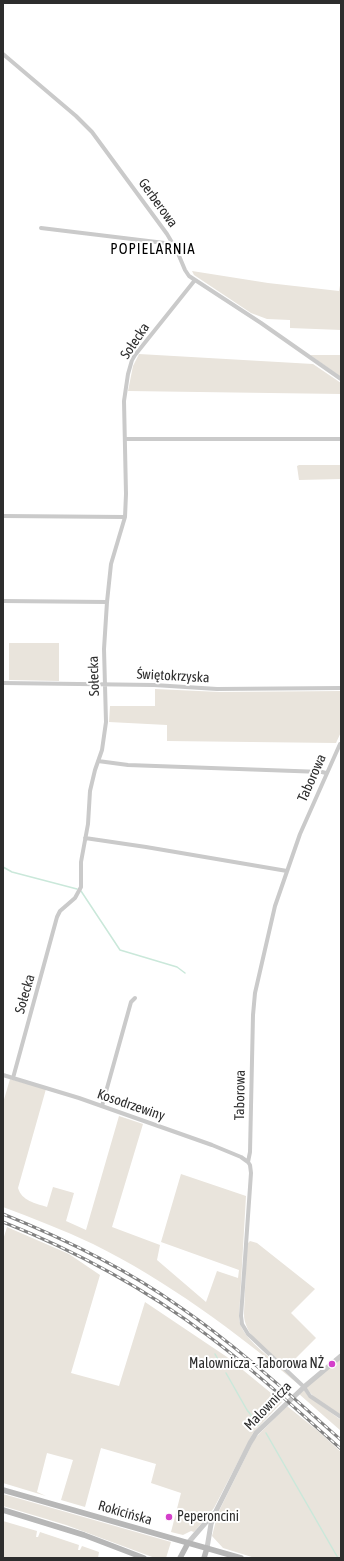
<!DOCTYPE html>
<html>
<head>
<meta charset="utf-8">
<style>
  body { margin:0 }
  #map { position:relative; width:344px; height:1561px; overflow:hidden; background:#fff; font-family:"Asap Condensed",sans-serif }
  canvas { display:block }
  .frame { position:absolute; inset:0; border:4px solid #2d2d2d; pointer-events:none }
</style>
</head>
<body>
<div id="map">
<canvas width="344" height="1561"></canvas>
<div class="frame"></div>
</div>
<script>
const ctx = document.querySelector('canvas').getContext('2d');
ctx.lineJoin = 'round';
function fill(path, color) { ctx.fillStyle = color; ctx.fill(path, 'evenodd'); }
function trace(path, color, width, dash) { ctx.strokeStyle = color; ctx.lineWidth = width; ctx.lineCap = dash ? 'butt' : 'round'; ctx.setLineDash(dash || []); ctx.stroke(path); }
function write(font, color, halo, rows, align = 'center') {
  ctx.font = font + ' "Asap Condensed",sans-serif'; ctx.lineWidth = 4; ctx.setLineDash([]); ctx.textBaseline = 'middle'; ctx.strokeStyle = halo; ctx.fillStyle = color; for (const [text, x, y, turn = 0] of rows) {
    ctx.save(); ctx.translate(x, y); ctx.rotate((+turn || 0) * Math.PI / 180); ctx.textAlign = isNaN(turn) ? turn : align; if (halo) ctx.strokeText(text, 0, 0); ctx.fillText(text, 0, 0); ctx.restore();
  }
}
fill(new Path2D(`
  M192,271l76,12 71,8 2,-11v50l-51,-2v-8l-23,-1 -16,-6 -57,-38z
  M139,354l174,10 28,19v11l-213,-3 5,-25z
  M310,355h31v22z
  M299,465h42v14l-42,1 -2,-14z
  M9,643h50v38l-50,-1z
  M155,689l65,3 121,-1v41l-5,11 -169,-2v-16l-58,-3 1,-16h45z
  M10,1079l36,10 -28,99c4,13 17,15 29,19l6,-20 21,6 -8,28 20,9 33,-114 24,8 -31,103 48,18 -3,15 49,42 11,-31 21,7 1,-8 -78,-28 20,-68 65,22 -7,121c1,26 45,46 59,67 -62,-52 -132,-104 -205,-140 -30,-14 -60,-26 -90,-37v-104z
  M7,1227l62,27 31,21 -29,98 48,13 26,-84 82,55 55,45 -29,31 -39,75 -20,24 -3,-1 -8,4 -12,-3 10,-39 -30,-10 5,-19 -55,-16 -16,59 -24,-7 12,-40 -26,-7 -10,39 9,4 -43,-13v-243z
  M250,1241l7,2 58,46 -24,24 25,25 -30,30c-16,-15 -43,-32 -42,-55l3,-69z
  M341,1358v57l-26,-17 -9,-10z
  M304,1390l4,6 33,24v11l-42,-37z
  M287,1406l31,25 23,21v106h-86l-32,-10 -11,-12 6,-23 37,-75z
  M3,1494l168,48 -5,16h-11l-89,-33 -63,-19z
  M3,1521l34,10 -1,6h2l2,-5 39,13 -1,5h2l2,-4 17,6 -1,6h-95z`), '#e9e4dc');
trace(new Path2D(`
  M3,867l9,5 65,17
  M81,891l39,59 57,17 8,6
  M215,1354l8,14
  M226,1373l21,37 12,15
  M266,1433l72,125`), '#cae8da', 1.5);
trace(new Path2D(`
  M3,54l73,62 16,16 75,102 10,17 8,19 4,6 72,47 80,56
  M41,228l132,16
  M126,439h215
  M3,516l122,1
  M3,601l104,1
  M3,683l151,2 63,4 124,-1
  M340,744l-40,90 -25,72 -20,87 -2,22 -3,137 -2,10 2,3 1,8 -10,143 1,8 6,10 56,53 6,9 31,21
  M98,761l30,4 194,7 4,1
  M85,838l61,9 141,24
  M3,1075l76,23 133,47 29,12 7,5
  M13,1078l44,-161 3,-6 15,-13 6,-11v-25l7,-38 2,-33 5,-21 7,-20 4,-28 -2,-73 3,-47 4,-38 14,-47 1,-23 -2,-93 4,-27 4,-14 3,-5 60,-75
  M102,1106l29,-104 4,-4`), '#cacaca', 4);
trace(new Path2D(`
  M188,1543l25,-29
  M207,1548l4,-24 5,-13 34,-68 6,-10 48,-46 37,-31`), '#cacaca', 5);
trace(new Path2D(`
  M3,1490l238,68
  M3,1510l81,25 60,23
  M180,1558l8,-15
  M204,1558l3,-10`), '#b7b7b7', 5.5);
const rail = new Path2D(`
  M3,1214c62,25 122,54 177,93 57,39 109,87 161,133
  M3,1222c73,29 141,66 204,113 47,35 90,75 134,114`);
trace(rail, '#828282', 3);
trace(rail, '#fff', 1.5, [4.5]);
for (const [x, y, r, color] of [
  [332,1364,4,"#d43fca"],
  [169,1517,4,"#d43fca"]
]) { const dot = new Path2D(); dot.arc(x, y, r, 0, 2 * Math.PI); ctx.fillStyle = color; ctx.fill(dot); trace(dot, '#fff', 1.5); }
write('14px', '#2d2d2d', '#fff', [
  ["Gerberowa",158,203,54],
  ["Sołecka",135,341,-56],
  ["Sołecka",94,676,-92],
  ["Świętokrzyska",173,676,3],
  ["Taborowa",312,778,-66],
  ["Sołecka",25,994,-74],
  ["Taborowa",240,1095,-89],
  ["Kosodrzewiny",131,1105,19],
  ["Malownicza",268,1406,-46],
  ["Rokicińska",125,1513,16]
]);
write('14px', '#2d2d2d', '#fff', [
  ["Malownicza - Taborowa NŻ",324,1364],
  ["Peperoncini",177,1517,"left"]
], 'right');
ctx.letterSpacing = '1px';
write('15px', '#000', '#fff', [
  ["POPIELARNIA",153,249]
]);
ctx.letterSpacing = '0px';
</script>
</body>
</html>
